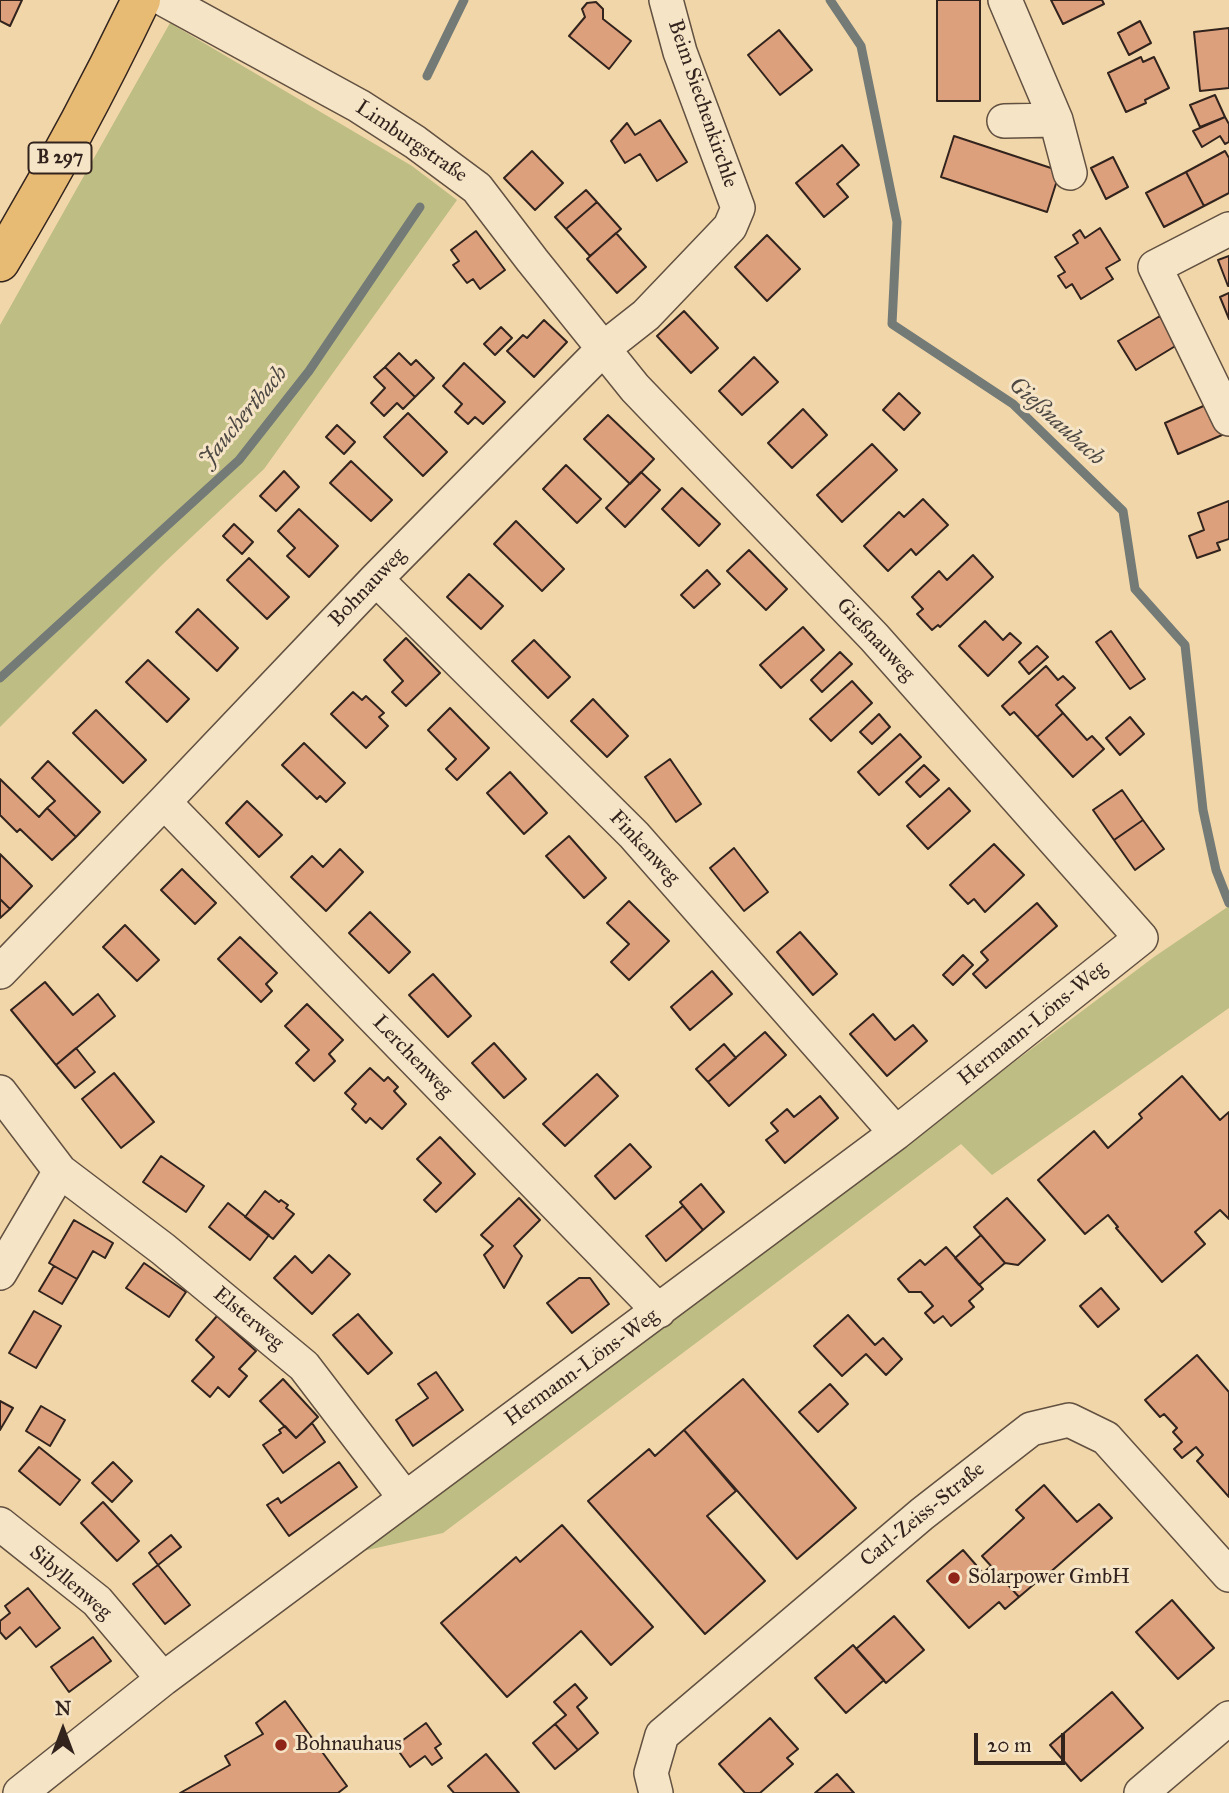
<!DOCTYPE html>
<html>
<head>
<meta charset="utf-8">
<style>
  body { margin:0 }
  #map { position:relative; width:1229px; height:1793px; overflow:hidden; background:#f0d6a8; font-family:"IM FELL Great Primer",serif }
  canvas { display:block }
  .north { position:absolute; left:28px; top:1695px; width:70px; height:70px; -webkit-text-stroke:5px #f5e4c6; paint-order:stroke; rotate:0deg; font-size:19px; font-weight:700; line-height:28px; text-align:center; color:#33231d }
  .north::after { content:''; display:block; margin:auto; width:24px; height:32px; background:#33231d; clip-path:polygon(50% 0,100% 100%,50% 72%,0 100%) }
  .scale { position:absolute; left:974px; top:1733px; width:91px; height:32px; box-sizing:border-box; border:4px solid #33231d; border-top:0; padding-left:9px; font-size:21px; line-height:24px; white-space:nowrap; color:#33231d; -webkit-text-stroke:5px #f5e4c6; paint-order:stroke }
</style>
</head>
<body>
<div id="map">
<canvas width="1229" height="1793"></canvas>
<div class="north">N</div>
<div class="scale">20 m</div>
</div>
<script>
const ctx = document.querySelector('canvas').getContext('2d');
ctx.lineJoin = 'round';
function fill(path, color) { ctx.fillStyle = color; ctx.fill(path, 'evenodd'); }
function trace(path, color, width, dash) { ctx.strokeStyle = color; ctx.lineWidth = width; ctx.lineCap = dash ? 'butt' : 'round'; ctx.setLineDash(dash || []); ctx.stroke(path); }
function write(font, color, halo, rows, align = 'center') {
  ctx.font = font + ' "IM FELL Great Primer",serif'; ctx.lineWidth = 6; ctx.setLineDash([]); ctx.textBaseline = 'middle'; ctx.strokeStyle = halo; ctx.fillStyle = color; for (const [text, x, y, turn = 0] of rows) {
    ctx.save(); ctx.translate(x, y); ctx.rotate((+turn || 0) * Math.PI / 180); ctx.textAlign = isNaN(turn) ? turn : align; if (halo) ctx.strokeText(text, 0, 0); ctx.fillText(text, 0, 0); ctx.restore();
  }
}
fill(new Path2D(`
  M170,23l242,143 45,34 -193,269 -100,94 -164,164v-402z
  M1229,906v102l-237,167 -31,-31 -518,389 -80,18 791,-594z`), '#bebd84');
trace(new Path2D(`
  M830,0l31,46 36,176 -5,102 121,80 110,107 12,78 50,56 18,165 13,60 13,33
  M427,76l37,-76
  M0,678l239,-218 70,-89 111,-164`), '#747b77', 9);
const building = new Path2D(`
  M0,0h22l-12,26 -10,-5z
  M937,0h43v101h-43z
  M1051,0h51l2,4 -41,20z
  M596,2l7,7v10l28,22 -22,28 -40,-33 16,-19 -3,-8 5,-6z
  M1140,21l11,22 -22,12 -11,-22z
  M1229,28v60l-29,3 -6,-59z
  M779,30l33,40 -32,25 -32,-40z
  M1141,57l2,5 11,-5 15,31 -24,12 1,3 -20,9 -18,-39z
  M1215,95l10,22 -25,10 -10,-22z
  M1225,117l4,7v18l-4,2 -5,-8 -18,11 -9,-16z
  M660,120l27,42 -30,19 -17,-27 -15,9 -14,-22 16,-18 8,12z
  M954,136l106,35 -13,41 -106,-35z
  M842,145l17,20 -22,19 11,13 -24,20 -28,-34z
  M532,151l31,32 -28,27 -31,-32z
  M1225,151l4,7v35l-25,13 -18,-34z
  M1113,157l15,30 -22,12 -15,-31z
  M1186,172l18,34 -40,21 -18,-34z
  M586,190l11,12 -31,27 -11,-12z
  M597,202l24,27 -31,27 -24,-27z
  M1100,228l20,32 -14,8 7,11 -32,20 -9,-15 -6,4 -8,-12 7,-4 -10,-15 23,-14 -5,-8 7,-5 5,8z
  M476,231l29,39 -25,19 -7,-10 -6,4 -14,-18 6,-4 -8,-11z
  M616,233l30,34 -29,26 -30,-34z
  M767,235l33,34 -33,32 -32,-34z
  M1229,256v30h-1l-10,-26z
  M1229,293v26l-9,-22z
  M684,311l34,37 -27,25 -34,-37z
  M1160,316l17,29 -41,25 -18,-29z
  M544,320l23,22 -33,35 -27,-26 16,-16 4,3z
  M501,327l11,11 -17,17 -11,-11z
  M399,353l12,12 5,-5 18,18 -19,19 -30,-30z
  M754,357l24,25 -36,33 -23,-24z
  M464,363l41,39 -22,22 -8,-7 -7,7 -13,-12 7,-8 -19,-18z
  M385,367l30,30 -12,12 -6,-6 -13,13 -13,-13 14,-15 -11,-11z
  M899,393l21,20 -16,17 -21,-20z
  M1208,404l14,31 -44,19 -13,-31z
  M803,409l24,26 -35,33 -24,-25z
  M408,413l39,39 -24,24 -39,-39z
  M608,415l46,44 -24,25 -46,-45z
  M337,425l18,17 -11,12 -18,-17z
  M872,444l25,26 -55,52 -25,-27z
  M351,461l41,39 -21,21 -41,-38z
  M566,465l35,34 -24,24 -34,-34z
  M284,471l15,16 -23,24 -16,-15z
  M641,472l19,18 -35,37 -19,-19z
  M682,488l38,36 -21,22 -37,-37z
  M923,499l25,26 -32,30 -5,-6 -23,22 -24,-25 35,-34 5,5z
  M1229,501v38l-12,4 3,7 -23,8 -8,-22 15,-6 -6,-17z
  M299,509l39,37 -29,31 -22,-21 8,-8 -17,-17z
  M516,521l48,48 -22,22 -48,-47z
  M234,524l19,18 -11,12 -19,-18z
  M749,550l38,39 -21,21 -39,-39z
  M973,555l20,22 -53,50 -2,-2 -6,5 -15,-16 6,-5 -11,-12 27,-26 8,9z
  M249,558l40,39 -22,22 -40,-39z
  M707,570l13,14 -26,24 -13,-13z
  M469,574l34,32 -22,23 -34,-32z
  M198,609l40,39 -21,23 -41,-39z
  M985,621l18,19 7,-7 11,10 -33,33 -29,-30z
  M803,627l21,23 -43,38 -21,-23z
  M1111,631l34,48 -15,10 -34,-47z
  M406,638l34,35 -34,33 -14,-14 11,-11 -19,-21z
  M534,640l36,37 -22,21 -36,-37z
  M1037,646l11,11 -19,17 -10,-12z
  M840,652l12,12 -30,28 -11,-12z
  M148,660l41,39 -22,23 -41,-40z
  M1046,666l12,14 5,-4 12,12 -19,17 7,8 -26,24 -23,-25 -4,3 -8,-9z
  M852,681l20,22 -41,38 -21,-22z
  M353,692l9,8 4,-4 18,17 -5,4 9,9 -22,22 -35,-34z
  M593,699l35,37 -21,21 -36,-36z
  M450,708l39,40 -32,32 -11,-11 10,-10 -28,-29z
  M96,710l50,50 -23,23 -50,-50z
  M1063,713l24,27 5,-4 12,13 -31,28 -36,-40z
  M879,714l11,13 -18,17 -12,-12z
  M1130,717l14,17 -24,21 -14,-17z
  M900,734l21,23 -42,38 -21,-23z
  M304,743l41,40 -19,19 -6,-6 -3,3 -35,-34z
  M670,759l31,45 -25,18 -31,-45z
  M48,761l52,51 -24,25 -29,-29 8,-7 -23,-23z
  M924,765l15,15 -19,17 -14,-15z
  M510,772l37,41 -23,21 -37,-41z
  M0,779l39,38 8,-9 29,29 -24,23 -32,-31 -3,3 -17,-17z
  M949,788l21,23 -42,38 -21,-23z
  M1122,790l21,30 -29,20 -21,-30z
  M247,801l35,34 -23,22 -33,-34z
  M1143,820l21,29 -29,21 -21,-30z
  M569,836l37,42 -22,20 -38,-42z
  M994,844l30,31 -39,37 -11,-13 -6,5 -18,-19z
  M734,848l34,44 -24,19 -34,-43z
  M340,849l23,23 -37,39 -35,-34 21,-21 11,11z
  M0,854l32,32 -22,23 -10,-10z
  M182,869l34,34 -21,21 -34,-34z
  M0,899l10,10 -10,9z
  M629,901l40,40 -40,39 -18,-18 18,-18 -22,-21z
  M1037,903l20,23 -71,62 -13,-14 15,-14 -7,-8z
  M370,912l40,40 -21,21 -40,-40z
  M125,925l34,35 -22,21 -34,-34z
  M800,932l37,42 -24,21 -36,-43z
  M240,937l37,36 -11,11 6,7 -11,11 -43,-43z
  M963,955l10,10 -20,20 -10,-10z
  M712,971l20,23 -42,36 -19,-23z
  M433,974l38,42 -23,21 -39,-42z
  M45,982l28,33 25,-21 17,22 -59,49 -45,-55z
  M307,1004l36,36 -14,14 6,7 -21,20 -18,-18 13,-13 -24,-24z
  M873,1014l22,26 18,-15 14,16 -40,35 -37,-42z
  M765,1032l21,23 -57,51 -21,-24z
  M494,1043l32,36 -22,19 -32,-35z
  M724,1044l12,14 -28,24 -12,-13z
  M76,1048l19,24 -20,16 -19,-23z
  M370,1068l14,13 4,-4 10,10 -4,4 12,13 -24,25 -12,-11 -4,5 -14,-14 4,-5 -11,-11z
  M114,1073l40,49 -33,26 -39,-49z
  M597,1074l21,22 -53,50 -22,-22z
  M1182,1076l38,44 9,-8v107l-9,-9 -25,22 10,12 -43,38 -46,-54 2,-1 -10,-12 -23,19 -47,-54 56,-49 14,17 34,-30 -3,-4z
  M820,1096l18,22 -53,45 -19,-23 12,-9 -7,-8 16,-14 7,8z
  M440,1137l35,37 -39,38 -12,-12 17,-17 -24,-24z
  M630,1144l21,23 -36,32 -20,-23z
  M161,1156l43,30 -18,26 -43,-30z
  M701,1184l23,28 -21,18 -23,-28z
  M265,1191l14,11 2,-2 7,5 -2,3 8,6 -21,25 -28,-22z
  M519,1198l21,22 -26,26 8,10 -18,32 -20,-33 9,-9 -12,-11z
  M1007,1198l38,42 -27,25 -13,-2 -31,-36z
  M228,1203l41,32 -19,25 -41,-33z
  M683,1206l20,24 -37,31 -20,-25z
  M74,1220l39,23 -8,15 -12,-7 -16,28 -28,-16z
  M981,1235l24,28 -26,22 -24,-27z
  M946,1247l37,42 -14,12 5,6 -23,19 -8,-10 -9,7 -9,-10 8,-7 -12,-14h-12l-11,-13 22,-19 5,5z
  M329,1255l21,19 -38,40 -38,-36 21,-22 17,17z
  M144,1263l42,29 -17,25 -43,-29z
  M54,1266l23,13 -15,25 -23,-13z
  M579,1278h11l19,26 -37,29 -25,-30z
  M1101,1288l18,21 -21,18 -18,-21z
  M34,1311l27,15 -25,42 -27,-15z
  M358,1314l34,39 -24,21 -35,-39z
  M848,1315l27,30 8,-7 19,21 -16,16 -20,-21 -24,22 -28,-30z
  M217,1316l39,35 -17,18 8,7 -18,21 -11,-10 -8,10 -18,-16 22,-24 -18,-17z
  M1197,1355l32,37v105l-32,-36 6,-6 -7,-8 -14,11 -8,-9 8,-7 -9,-10 4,-4 -13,-14 -4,3 -15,-17z
  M436,1372l27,38 -50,36 -17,-26 32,-22 -10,-14z
  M283,1379l35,38 -22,21 -36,-37z
  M743,1379l113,129 -59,51 -113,-129z
  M830,1384l18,20 -30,28 -19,-20z
  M0,1401l13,7 -13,22z
  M41,1406l24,14 -15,26 -24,-15z
  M312,1423l13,19 -42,31 -20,-28 18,-12 -2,-3 6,-4 11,12z
  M684,1430l52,61 -29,25 58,65 -60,53 -117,-133 61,-52 6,7z
  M39,1447l41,33 -20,25 -41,-34z
  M113,1462l19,19 -20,21 -20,-19z
  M339,1462l18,25 -68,49 -22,-31 11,-7 3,5z
  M1044,1485l33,37 22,-18 13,14 -65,57 -1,-1 -27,23 -37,-41 42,-38 -8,-8z
  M103,1502l36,39 -22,20 -36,-38z
  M562,1525l91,102 -42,38 -30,-34 -74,66 -66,-74 75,-66 4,5z
  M171,1535l10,12 -23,18 -9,-12z
  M963,1550l20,23 8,-7 28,31 -14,12 -6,-7 -30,26 -42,-47z
  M158,1565l32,40 -25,19 -32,-40z
  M28,1588l32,40 -24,19 -16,-20 -14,12 -6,-7v-11l10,-8 -5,-7z
  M1172,1600l42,48 -36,31 -42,-47z
  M894,1616l30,34 -38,33 -30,-34z
  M93,1637l18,24 -42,31 -18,-25z
  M853,1645l31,35 -38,33 -31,-35z
  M575,1684l12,14 -10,9 21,26 -20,17 -23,-26 11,-9 -12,-13z
  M1112,1692l31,36 -62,53 -31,-36z
  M285,1701l62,85 -9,7h-158l50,-28 -5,-9 38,-22 -7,-11z
  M770,1718l28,31 -11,9 6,6 -33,29h-15l-26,-29z
  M426,1723l15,21 -6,4 7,10 -10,7 -7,-9 -15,11 -15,-21z
  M555,1724l23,26 -23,19 -22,-26z
  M486,1754l33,39h-65l-6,-7z
  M837,1774l17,19h-39z`);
fill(building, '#dca07d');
trace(building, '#33231d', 2);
const minor = new Path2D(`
  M1005,0l51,120 14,53
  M1004,121l52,-1
  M1229,229l-74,38 74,152
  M376,579l258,256 262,298
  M164,802l495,509
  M0,972l164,-170 212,-223 228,-231 42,-33 84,-88 8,-19 -58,-156 -14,-52
  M0,1092l60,79 -60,102
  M60,1171l103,78 141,117 101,132
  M0,1524l97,77 66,78
  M20,1793l143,-114 733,-546 245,-195 -267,-301 -239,-249 -103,-128 -55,-72 -62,-46 -56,-36 -194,-106
  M656,1793l-5,-20 11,-38 260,-221 109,-85 38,-9 37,18 123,137
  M1141,1793l88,-75`);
const primary = new Path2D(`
  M0,262c51,-85 98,-172 141,-262`);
trace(minor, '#625040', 36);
trace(primary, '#33231d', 41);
trace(minor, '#f5e4c6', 33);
trace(primary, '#e8bb74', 38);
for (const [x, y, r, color] of [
  [954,1578,7,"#8f2418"],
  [281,1745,7,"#8f2418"]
]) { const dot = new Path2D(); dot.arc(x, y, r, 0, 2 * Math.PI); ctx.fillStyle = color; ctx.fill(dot); trace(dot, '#f5e4c6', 2.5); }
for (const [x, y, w] of [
  [60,158,63]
]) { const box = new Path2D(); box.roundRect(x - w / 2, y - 15.5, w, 31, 5); ctx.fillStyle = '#f5e4c6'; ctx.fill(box); trace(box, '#33231d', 2); }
write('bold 19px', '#33231d', null, [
  ["B 297",60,158]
]);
write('21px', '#33231d', '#f5e4c6', [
  ["Beim Siechenkirchle",702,104,71],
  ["Limburgstraße",411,142,34],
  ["Bohnauweg",368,588,-46],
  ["Gießnauweg",875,640,47],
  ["Finkenweg",644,848,47],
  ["Hermann-Löns-Weg",1033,1024,-39],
  ["Lerchenweg",412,1057,46],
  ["Elsterweg",248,1319,40],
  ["Hermann-Löns-Weg",582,1368,-36],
  ["Carl-Zeiss-Straße",923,1515,-39],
  ["Sibyllenweg",70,1583,41]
]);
write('21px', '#33231d', '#f5e4c6', [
  ["Solarpower GmbH",968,1578],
  ["Bohnauhaus",295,1745]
], 'left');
write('italic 23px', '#4e4842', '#f5e4c6', [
  ["Jauchertbach",244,417,-50],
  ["Gießnaubach",1056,422,42]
]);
</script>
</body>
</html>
